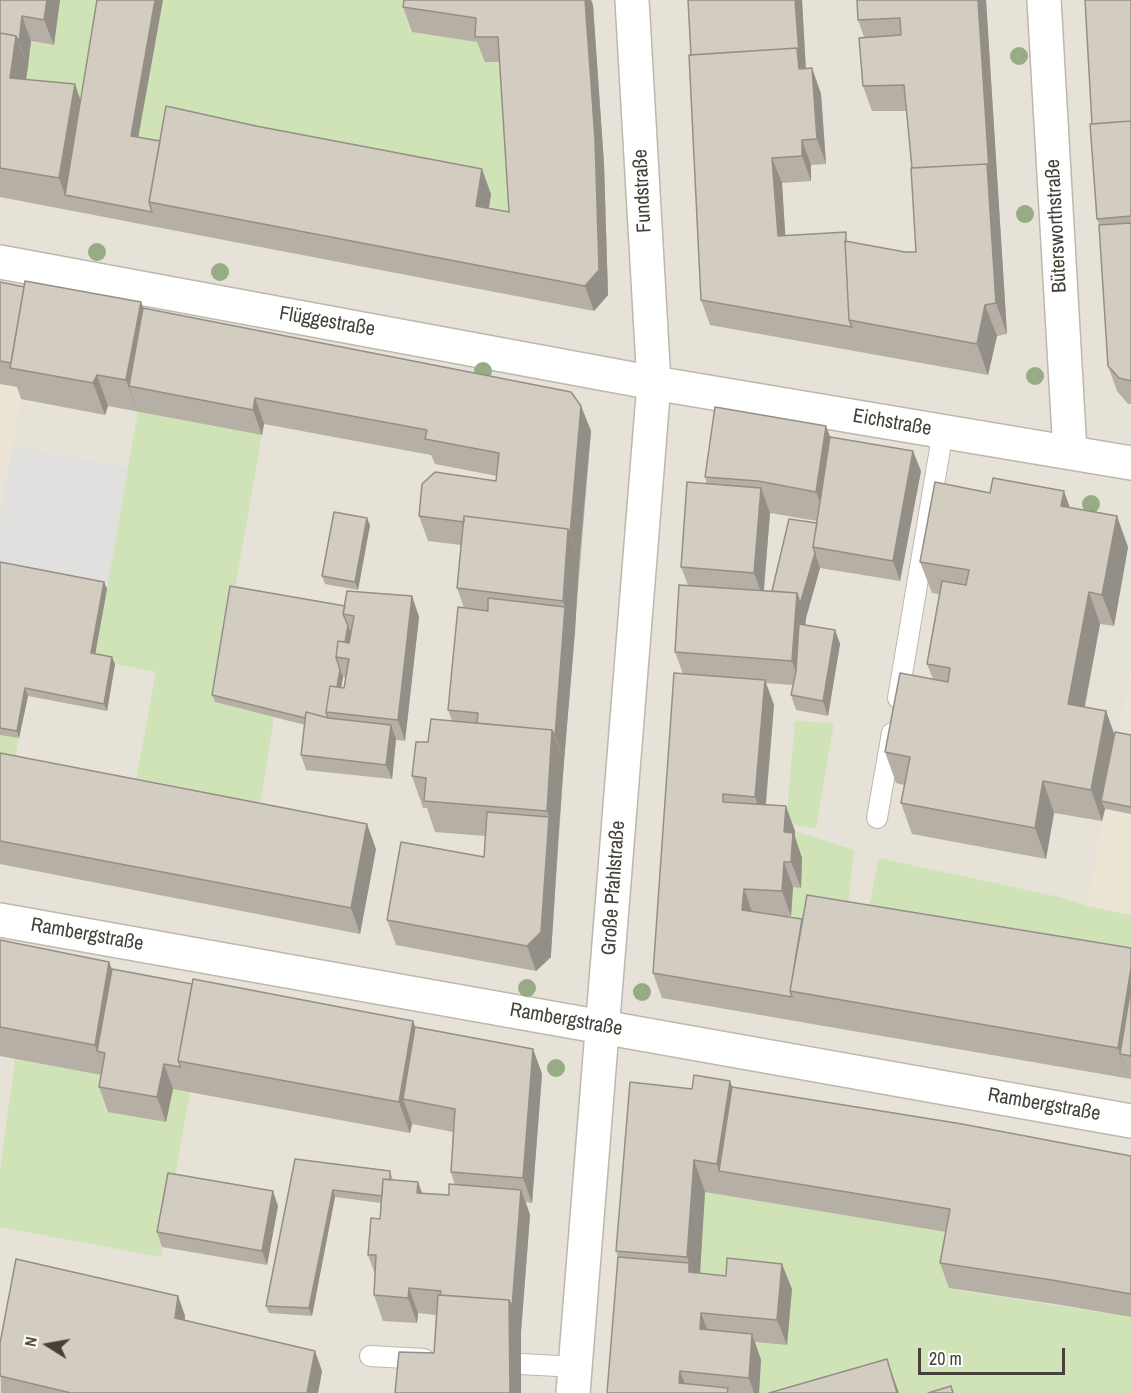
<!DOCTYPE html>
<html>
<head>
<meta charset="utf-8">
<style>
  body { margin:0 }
  #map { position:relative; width:1131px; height:1393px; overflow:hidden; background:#f3f0ea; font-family:"Archivo Narrow",sans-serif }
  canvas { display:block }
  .north { position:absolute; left:18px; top:1315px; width:60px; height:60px; -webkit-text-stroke:4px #fff; paint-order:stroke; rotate:281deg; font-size:16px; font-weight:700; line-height:24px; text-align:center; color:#464138 }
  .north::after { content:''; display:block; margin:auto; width:21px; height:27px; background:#464138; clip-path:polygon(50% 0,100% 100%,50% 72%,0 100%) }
  .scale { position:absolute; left:918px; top:1348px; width:147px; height:27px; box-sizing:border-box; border:3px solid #464138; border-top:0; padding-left:8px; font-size:18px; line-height:21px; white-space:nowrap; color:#464138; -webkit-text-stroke:4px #fff; paint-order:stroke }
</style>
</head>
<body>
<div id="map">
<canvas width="1131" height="1393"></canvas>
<div class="north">N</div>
<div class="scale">20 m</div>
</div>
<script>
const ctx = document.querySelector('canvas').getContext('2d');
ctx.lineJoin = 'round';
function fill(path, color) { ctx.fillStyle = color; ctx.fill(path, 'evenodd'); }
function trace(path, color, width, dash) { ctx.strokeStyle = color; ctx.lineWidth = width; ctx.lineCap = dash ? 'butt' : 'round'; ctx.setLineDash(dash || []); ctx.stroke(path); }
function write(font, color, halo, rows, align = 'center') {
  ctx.font = font + ' "Archivo Narrow",sans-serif'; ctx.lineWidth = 5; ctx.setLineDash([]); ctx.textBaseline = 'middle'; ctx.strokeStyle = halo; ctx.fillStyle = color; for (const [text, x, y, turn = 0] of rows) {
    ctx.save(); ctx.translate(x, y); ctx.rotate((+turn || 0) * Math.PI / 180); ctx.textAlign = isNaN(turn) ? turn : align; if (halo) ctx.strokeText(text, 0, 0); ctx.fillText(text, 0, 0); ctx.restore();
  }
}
fill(new Path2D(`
  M0,0h1131v1393h-1131z`), '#e6e2d8');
fill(new Path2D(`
  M0,384l23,4 -17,95 -6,-1z
  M1131,666v249l-44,-9z`), '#ebe4d5');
fill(new Path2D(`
  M60,0h45l-19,116 -65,-7 10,-67 23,3z
  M162,0h255l68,43 22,19 12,175 -348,-80 -35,-7z
  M138,411l124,24 -47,267 59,15 -17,109 -125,-24 24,-130 -62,-12z
  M795,721l39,2 -18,105 -30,-4z
  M0,735l19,3 -8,40 -11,-1z
  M795,831l59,19 -8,76 -55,-10 2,-29h8l1,-29 -9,-1z
  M879,858l180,39 28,9 44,9v63l-264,-61z
  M15,1059l175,33 -29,165 -161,-30v-56z
  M705,1192l254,42 -9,55 181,28v76h-232l-5,-13 -47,13h-88l2,-33 -63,-62z`), '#d0e3b7');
fill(new Path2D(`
  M12,446l116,21 -21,122 -107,-20v-51z`), '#e2e0de');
const lane = new Path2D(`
  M898,698l45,-267
  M877,818l15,-85
  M370,1356l54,3
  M520,1364l56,3`);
const street = new Path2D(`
  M1044,0l26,452
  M0,262l654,121 477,80
  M0,920l1131,201
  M573,1393l81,-1010 -22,-383`);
trace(lane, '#beb7ad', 22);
trace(street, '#beb7ad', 36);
trace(lane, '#fff', 20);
trace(street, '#fff', 33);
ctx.fillStyle = '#97ab84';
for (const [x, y] of [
  [1019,56],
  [1025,214],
  [97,252],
  [220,272],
  [483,371],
  [1035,376],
  [1091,504],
  [527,988],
  [642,992],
  [556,1068]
]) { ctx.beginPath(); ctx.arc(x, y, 9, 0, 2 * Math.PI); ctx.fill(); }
fill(new Path2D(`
  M0,0h60l-6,45 -23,-4 -5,39 55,21 57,36 353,57 -2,14 20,4 -9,-150h-15l-8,-20 -65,-10 -9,-25 1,-7h187l2,5 11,159 4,131 -14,16 -594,-114z
  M802,0l4,69 6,-1 9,26 5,70 -15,1v16l-29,2 3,53 64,6 56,10h11l-4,-84 -5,-57h-35l-9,-25 1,-49 -6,-17 128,-20 21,334 -10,2 -9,39 -278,-50 -9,-25z
  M1131,0v404h-3l-11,-13 -9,-25 -9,-141 -2,-6 -5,-95z
  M0,282l24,5 117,15 2,6 438,98 10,25 -27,330 -13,193v3l-15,14 -140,-26 -9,-25 97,-63 1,-21 -50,-4 -8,-24h-4l-11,-32 16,-34 24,-21 -4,-11 16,-102 -7,-20 4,-43 -33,-4 -9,-25 77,-35 1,-5 -62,-12 -4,-9 -167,-31 -2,11 -154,-29 -3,9 -84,-16 -4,-12 -17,-3z
  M830,437l91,34 -21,110 -80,-13 -14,50 -1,7 30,5 5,14 -12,72 -32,-6 -5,-15 2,-10 -27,-2 8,22 -8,100 29,26v6l7,21 -1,30 -8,-1 -2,29h-9l20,3 329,29v131l-469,-81 -9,-25 30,-299 -8,-22 13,-67 -7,-18 26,-83 -2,-7zM770,513l47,8 -45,70h-8z
  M1070,507l58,40 -14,79 -14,-2 -15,83 21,4 8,23 17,1v79l-26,-5 -3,12 -48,-8 -8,46 -134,-25 -11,-31 3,-18 -8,-2 -11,-31 48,-73 -6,-15 12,-70 -7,-1 -12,-31z
  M370,525l-12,65 -33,-6 -3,-8z
  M0,562l104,20 3,7 -12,65 20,10 -8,47 -79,-15 -9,42 -19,-3z
  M412,596l7,21 -14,124 -9,-1 -4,39 -86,-9 -5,-15 4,-30 -90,-23 -3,-7 133,-89zM343,677l3,1 -2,10h-3z
  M0,753l376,96 -16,85 -360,-70z
  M0,940l109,22 3,7 80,15 221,37 2,6 118,22 9,25 -10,129 -6,-1 4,13 -9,117v61h-126l39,-40 2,-38 -18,-2 -1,10 -34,-2 -9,-26 1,-21 -7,-19 12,-36 1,-16 -46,-6 -23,119 -43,-3 -3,-7 29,-147 95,12 3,9 25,2 4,11 27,2 6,-10 -4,-13 2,-40 -41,-8 -2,9 -237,-44 -7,33 -58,-10 -9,-25 2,-12 -101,-19z
  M730,1081l2,6 399,69v161l-70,-12 -112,-17 -9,-25 6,-31 -241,-40 -5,81 92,16 -5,56 -32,-3 6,18 -2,33h-152l11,-136 -2,-6 76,-162z
  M278,1206l-11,59 -105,-18 -5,-15z
  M178,1296l7,20v4l137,51 -4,22h-317l-1,-50z`), '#b5afa5');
fill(new Path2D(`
  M47,0h13l-6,45 -10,-25z
  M155,0h8l-27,150 -5,-14z
  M585,0h6l2,5 11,159 4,131 -14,16 -9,-25z
  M795,0h7l4,73 -7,-20z
  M978,0h8l21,334 -11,-31 -9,-139z
  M22,16l9,25 -3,26 -9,-25z
  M16,36l12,31 -7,42 -11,-31z
  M797,48l2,5 7,20 -7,-4z
  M812,68l9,26 5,70 -9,-25z
  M75,84l11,32 -21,79 -6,-17z
  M802,140l9,25v16l-9,-25z
  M772,158l10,25 5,78 -9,-25z
  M482,169l9,25 -6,37 -9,-25z
  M141,302l11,31 -23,53 9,25 -12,-31z
  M985,305l12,31 -9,39 -11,-31z
  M97,375l11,31 -3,9 -12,-32z
  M255,398l9,26 -2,11 -9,-25z
  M581,406l10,25 -12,130 -9,-25z
  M826,426l12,31 -10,66 -12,-31z
  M913,451l8,20 -21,110 -7,-20z
  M761,488l9,25 -7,85 -9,-25z
  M1064,491l11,31 -14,-16z
  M1117,516l11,31 -14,79 -12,-31z
  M367,518l3,7 -12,65 -3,-8z
  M568,529l11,32 -4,71 -11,129 -9,-25 10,-129 -2,-6z
  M815,553l5,15 -14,50 -5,68 -9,-25 5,-68z
  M104,582l3,7 -13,72 -3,-8z
  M1089,592l11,32 -21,111 -11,-31z
  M412,596l7,21 -14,124 -7,-21z
  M348,626l3,7 -5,26 -4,-1z
  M835,630l5,14 -12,72 -5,-15z
  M112,657l3,7 -8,47 -3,-7z
  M340,670l3,7 -6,36h-4z
  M765,680l9,25 -10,117 -9,-25z
  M25,688l3,8 -9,42 -2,-7z
  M1106,711l11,31 -16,59 4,8 -3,12 -11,-31z
  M391,725l5,14 -4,40 -6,-14z
  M552,730l12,31 -6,81 -11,-31z
  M1043,781l11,32 -8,46 -11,-31z
  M786,806l9,25v6l7,21 -1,30 -10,-26 -7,-30z
  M549,817l9,25 -7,112v3l-15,14 -9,-25z
  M367,824l9,25 -16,85 -9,-26z
  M784,862l9,25 -2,29 -9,-25z
  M744,889l9,25 -11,-4z
  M109,962l12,32 -16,59 -8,-2 9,25 -11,-31z
  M1131,968v88l-11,-2 10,25 -12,-31z
  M413,1021l11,31 -21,47 9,25 -2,9 -11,-31z
  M533,1049l9,25 -10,129 -9,-25z
  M164,1064l9,25 -7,33 -9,-25z
  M730,1081l11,31 -22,59 -2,-7z
  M694,1160l11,32 -6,97 -12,-32z
  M418,1182l9,25 -10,-14z
  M333,1190l2,7 -23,119 -3,-8z
  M521,1190l9,25 -9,117v61h-11l-1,-93z
  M273,1191l5,15 -11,59 -5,-14z
  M689,1263l10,26 -10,-17z
  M782,1264l10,25 -5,56 -10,-25z
  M409,1288l9,25 -1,10 -9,-25z
  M178,1296l7,20 -3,23 -7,-21z
  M701,1313l10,26 -11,-10z
  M752,1334l9,26 -2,33h-5l-5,-15z
  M315,1351l7,20 -4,22h-11z
  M887,1359l7,20 5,14h-2z
  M680,1371l8,22 -9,-10z`), '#948f86');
const building = new Path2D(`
  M0,0h47l-3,20 -22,-4 -3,26 -3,-6 -16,-3z
  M97,0h58l-24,136 29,5 -11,61 3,10 -87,-17z
  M404,0h181l10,139 4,131 -14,16 -436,-84 17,-96 90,20 226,43 -6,37 33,6 -11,-175h-23l1,-19 -73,-11z
  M688,0h107l4,53 -2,-5 -106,7z
  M857,0h121l11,170 -2,-6 -75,4 -8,-83 -41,1 -4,-48 42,-3 -1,-17 -42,2z
  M1085,0h46v121l-39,3z
  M0,33l16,3 -6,42 65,6 -16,94 -59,-10z
  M797,48l2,21 13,-1 5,71 -15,1v16l-30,2 6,78 68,-4v10l-1,-1 4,79 3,7 -151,-27 -12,-245z
  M1131,121v95l-34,3 -7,-95z
  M987,164l9,139 -11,2 -8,39 -128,-24 -4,-79 60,11h11l-5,-84z
  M1131,223v158l-12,-3 -11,-12 -9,-141z
  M25,281l116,21 -15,78 -29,-5 -4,8 -83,-15z
  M0,282l24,5 -13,76 -11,-2z
  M143,308l428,84 10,14 -11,129 -2,-6 -104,-13v6l-45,-6 3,-32 13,-12 61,9 3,-28 -74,-14 2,-9 -172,-32 -2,12 -124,-24z
  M715,407l111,19 -10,66 -58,-11 -53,-4z
  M830,437l83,14 -20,110 -80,-14z
  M993,478l71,13 -3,15 56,10 -15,79 -13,-3 -21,112 38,7 -15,79 -48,-9 -8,47 -134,-25 9,-46 -25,-5 15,-79 48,9 2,-14 -23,-4 15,-83 24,4 3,-15 -49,-8 15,-80 55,11z
  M687,482l74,6 -7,85 -73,-6z
  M334,512l33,6 -12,64 -33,-6z
  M464,516l104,13 -5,72 -106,-13z
  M789,519l28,4 -4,24 2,6 -15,51 -3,-11 -25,-2z
  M0,562l104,20 -13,71 21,4 -8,47 -79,-16 -8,43 -17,-3z
  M679,585l118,8 -5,68 -117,-9z
  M230,586l115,20 -2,8 5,12 -3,16 -7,-1 -2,16 4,13 -3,17 -7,-1 -4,26 2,6 -22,-6 -1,6 -93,-23z
  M347,591l65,5 -14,124 -72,-8 4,-26 14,2 5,-29 -13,-2 2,-16 11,2 5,-27 -11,-2z
  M488,598l77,9 -10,129 -3,-6 -75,-7 1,-10 -30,-3 10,-103 30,4z
  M799,624l36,6 -12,71 -32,-6 5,-24z
  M674,673l91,7 -10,117 -32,-3v8l63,4 -2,26 9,1 -2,29h-7l-2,29 -38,-2 -2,21 60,9 -12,72 2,6 -139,-24z
  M306,712l22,6 63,7 -5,40 -85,-10z
  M431,719l121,11 -5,81 -123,-10 2,-23 -14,-2 4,-34h12z
  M1115,732l16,3v72l-30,-6z
  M0,753l367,71 -16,84 -351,-67z
  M487,812l62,5 -8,115 -14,14 -140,-26 14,-78 83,15z
  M807,895l324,53v20l-13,80 -328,-57z
  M0,940l109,22 -14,83 -95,-18z
  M112,969l80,15 -14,77 3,6 -17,-3 -7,33 -58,-10 6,-34 -8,-2z
  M193,979l220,42 -14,81 -221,-41z
  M1131,987v69l-11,-2z
  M415,1027l118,22 -10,129 -72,-6 4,-63 -52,-10z
  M694,1075l36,6 -13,83 -23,-4 -7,97 -71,-6 14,-169 62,7z
  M732,1087l230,37 169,32v138l-79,-14 -112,-17 10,-54 -231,-38z
  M295,1159l95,12v9l-7,-1 -1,17 -49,-6 -24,118 -43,-2z
  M168,1173l105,18 -11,60 -105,-19z
  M383,1179l35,3 -1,11 32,2v-11l72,6 -9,117 -3,-7 -69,-5 1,-4 -32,-3 -1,10 -34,-3 2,-40h-8l3,-37 9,1z
  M618,1257l71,6v9l37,4 1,-18 55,6 -5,56 -76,-7 -1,16 52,5 -3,44 -69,-7 -1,12 49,5 -1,5h-120z
  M16,1259l162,37 -3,22 140,33 -8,42h-236l-71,-17v-33z
  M438,1295l71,5 1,93h-115l4,-41 35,1z
  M887,1359l10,34h-128z
  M951,1386l2,7h-25z`);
fill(building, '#d3ccc0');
trace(building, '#948f86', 1.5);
write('20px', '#464138', '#fff', [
  ["Fundstraße",643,191,-93],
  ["Bütersworthstraße",1057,226,-93],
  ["Flüggestraße",327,322,10],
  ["Eichstraße",892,423,10],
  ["Große Pfahlstraße",614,888,-86],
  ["Rambergstraße",87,935,10],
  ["Rambergstraße",566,1020,10],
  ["Rambergstraße",1044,1105,10]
]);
</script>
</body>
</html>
